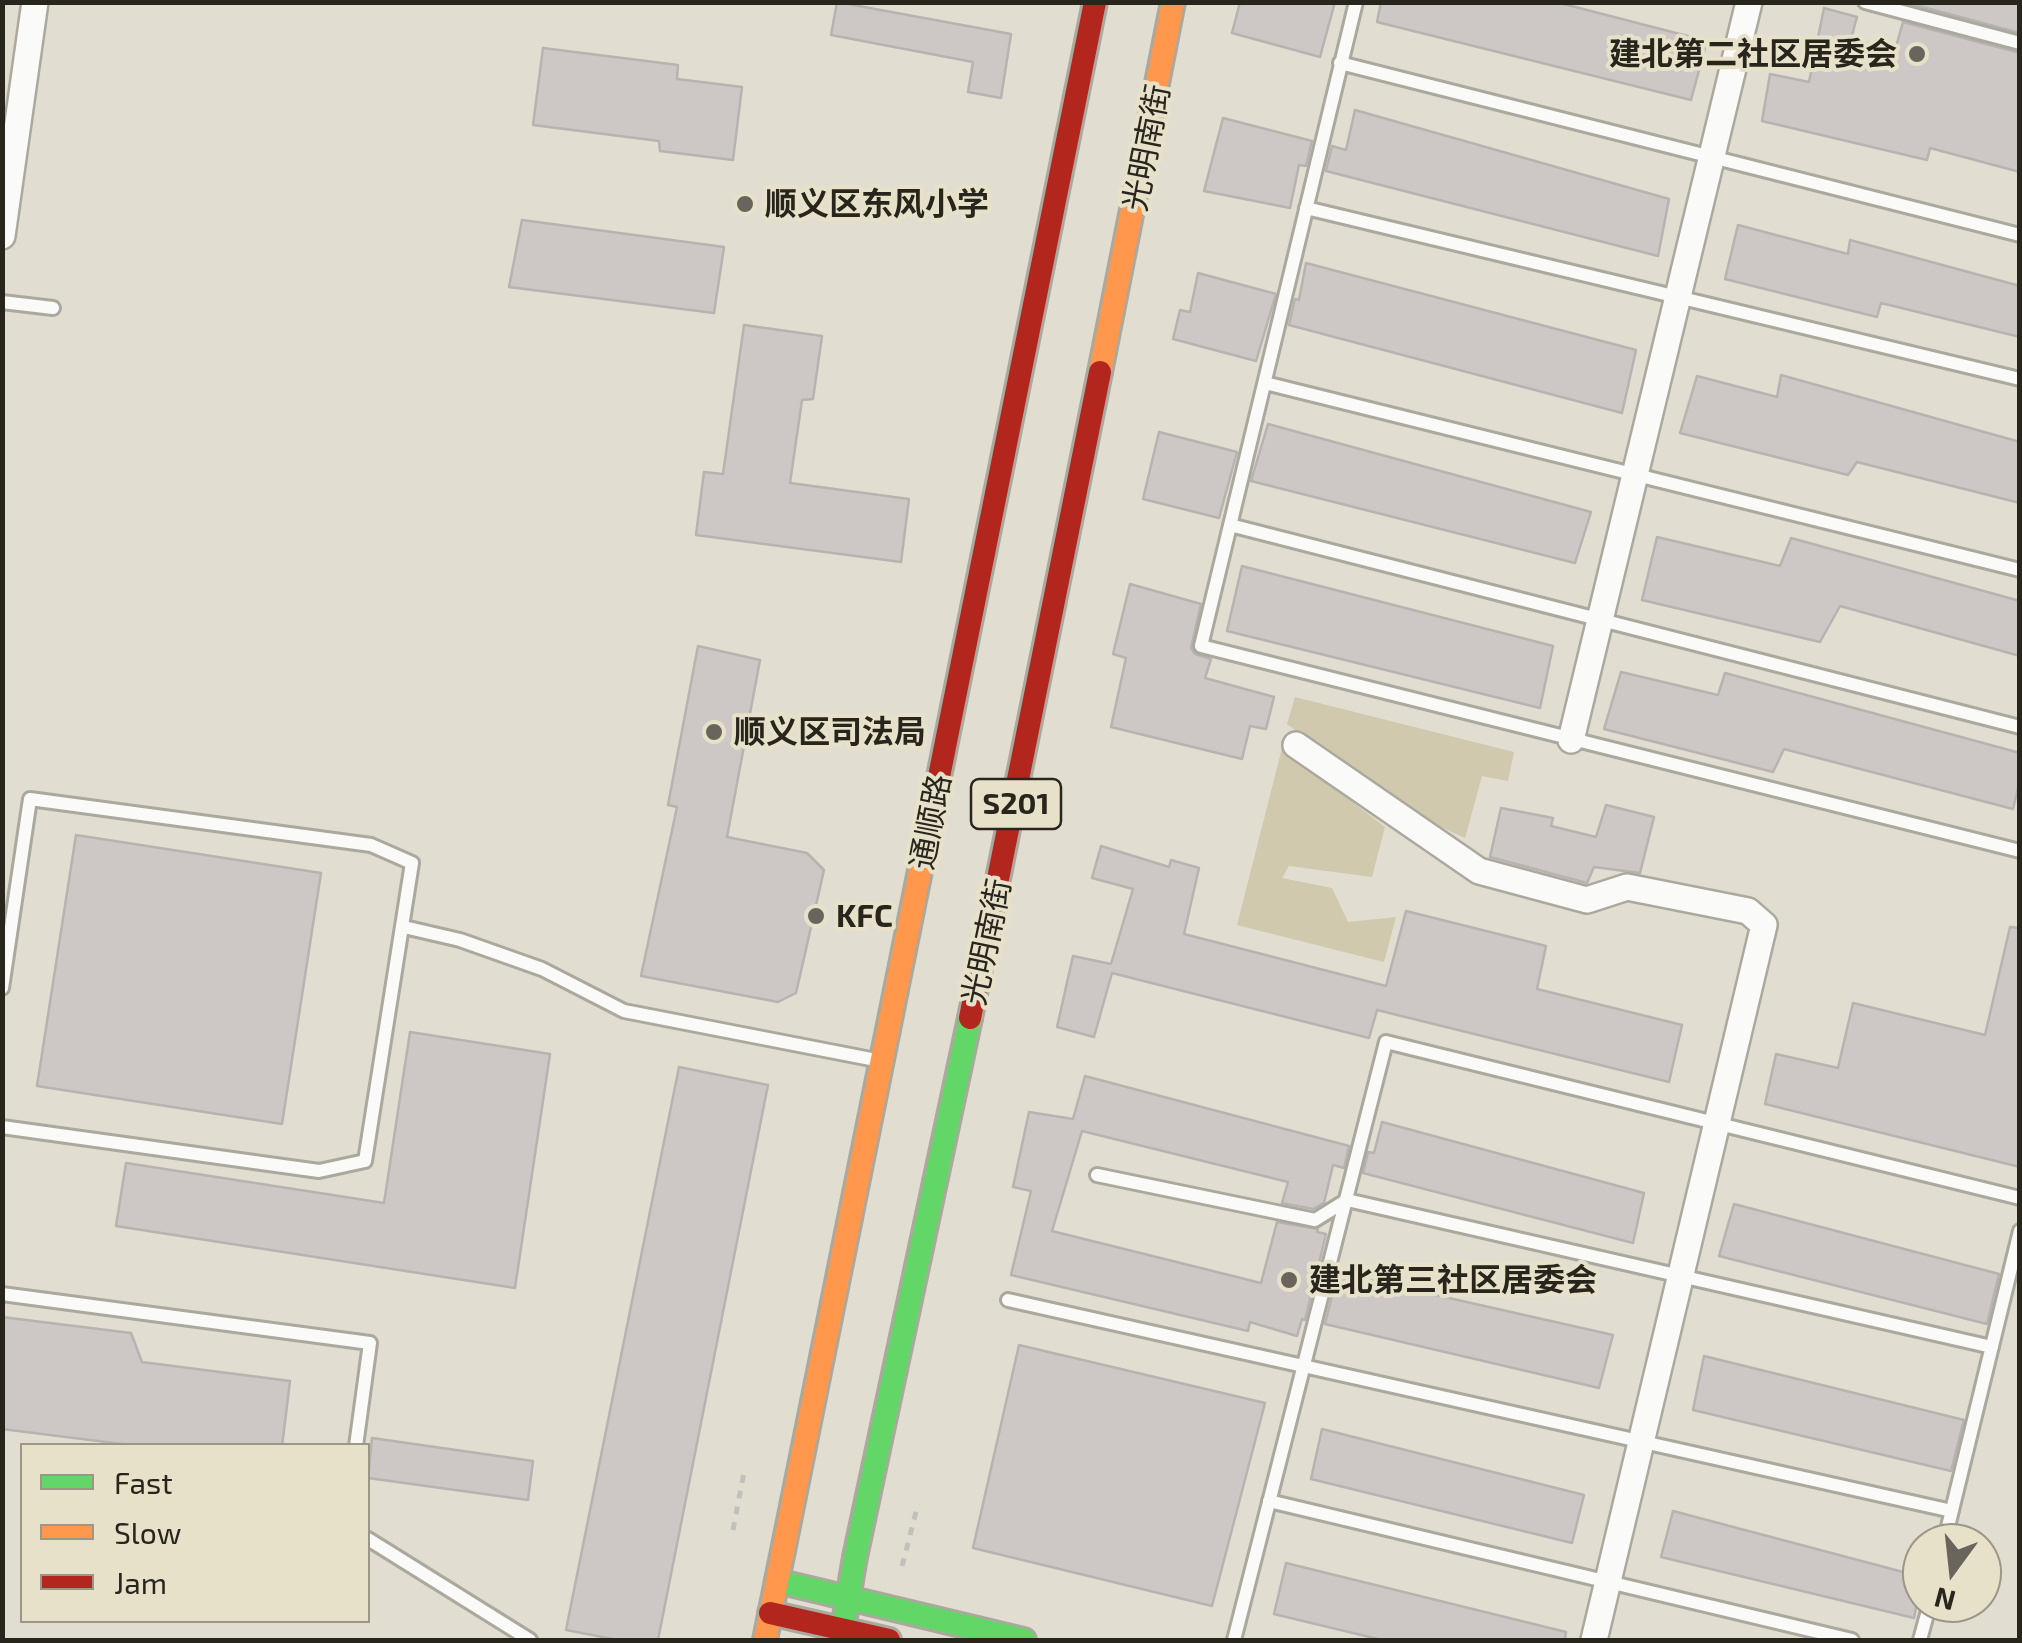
<!DOCTYPE html>
<html>
<head>
<meta charset="utf-8">
<style>
  body { margin:0 }
  #map { position:relative; width:2022px; height:1643px; overflow:hidden; background:#e1ddd0; font-family:"Exo 2",sans-serif }
  canvas { display:block }
  .frame { position:absolute; inset:0; border:5px solid #28251d; pointer-events:none }
  .legend { position:absolute; left:20px; top:1443px; width:350px; height:180px; box-sizing:border-box; background:#e7e1ca; border:2px solid #9b9685; margin:0; padding:12px 18px; list-style:none; font-size:30px; color:#28251d }
  .legend li { display:flex; align-items:center; gap:20px; height:50px }
  .legend b { width:50px; border:2px solid #9b9685 }
  .north { position:absolute; left:1902px; top:1523px; width:100px; height:100px; box-sizing:border-box; background:#e7e1ca; border:2px solid #9b9685; border-radius:50%; rotate:195deg; font-size:28px; font-weight:700; line-height:40px; text-align:center; color:#28251d }
  .north::after { content:''; display:block; margin:auto; width:35px; height:45px; background:#69655c; clip-path:polygon(50% 0,100% 100%,50% 72%,0 100%) }
</style>
</head>
<body>
<div id="map">
<canvas width="2022" height="1643"></canvas>
<div class="frame"></div>
<ul class="legend">
<li><b style="height:12px;background:#63d668"></b>Fast</li>
<li><b style="height:12px;background:#ff974d"></b>Slow</li>
<li><b style="height:12px;background:#b3261e"></b>Jam</li>
</ul>
<div class="north">N</div>
</div>
<script>
const ctx = document.querySelector('canvas').getContext('2d');
ctx.lineJoin = 'round';
function fill(path, color) { ctx.fillStyle = color; ctx.fill(path, 'evenodd'); }
function trace(path, color, width, dash) { ctx.strokeStyle = color; ctx.lineWidth = width; ctx.lineCap = dash ? 'butt' : 'round'; ctx.setLineDash(dash || []); ctx.stroke(path); }
function write(font, color, halo, rows, align = 'center') {
  ctx.font = font + ' "Exo 2","Noto Sans SC",sans-serif'; ctx.lineWidth = 8; ctx.setLineDash([]); ctx.textBaseline = 'middle'; ctx.strokeStyle = halo; ctx.fillStyle = color; for (const [text, x, y, turn = 0] of rows) {
    ctx.save(); ctx.translate(x, y); ctx.rotate((+turn || 0) * Math.PI / 180); ctx.textAlign = isNaN(turn) ? turn : align; if (halo) ctx.strokeText(text, 0, 0); ctx.fillText(text, 0, 0); ctx.restore();
  }
}
fill(new Path2D(`
  M1295,697l219,55 -6,29 -26,-5 -17,62 -59,-27 -119,-87z
  M1282,748l103,79 -13,50 -83,-11 -7,12 50,10 16,34 48,-5 -12,45 -147,-37z`), '#d0c9ad');
const building = new Path2D(`
  M837,2l174,32 -10,64 -33,-6 5,-30 -142,-27z
  M1240,2h95l-15,55 -88,-24z
  M1381,2h175l151,39 -16,59 -314,-78z
  M1908,2h112v31l-112,-30z
  M1824,8l33,9 -6,22 44,11 8,-28 117,31v119l-90,-24 -3,12 -165,-39 8,-47 39,8z
  M543,48l135,17 -1,14 65,8 -9,73 -73,-9 -1,-10 -126,-16z
  M1355,110l314,89 -11,57 -332,-85 6,-25 14,4z
  M1223,118l89,23 -6,25 -7,-1 -9,43 -86,-17z
  M522,220l202,27 -10,66 -205,-26z
  M1738,225l110,29 2,-14 170,46v51l-139,-34 -4,14 -152,-38z
  M1306,263l330,87 -14,63 -333,-88 6,-26 4,1z
  M1198,273l78,21 -20,67 -83,-22 7,-29 10,2z
  M744,325l78,11 -9,63 -11,1 -12,83 119,16 -8,63 -205,-27 8,-63 19,2z
  M1781,375l239,67v61l-163,-41 -9,13 -168,-42 17,-57 80,21z
  M1268,424l323,88 -16,51 -324,-82z
  M1159,432l78,20 -18,66 -76,-19z
  M1657,537l123,29 11,-28 229,63v55l-180,-50 -20,36 -178,-42z
  M1242,566l311,80 -13,62 -313,-77z
  M1130,584l71,20 -10,44 4,6 16,5 -6,19 69,19 -8,32 -16,-3 -8,33 -131,-32 15,-69 -13,-4z
  M698,646l62,14 -33,177 80,16 17,17 -28,123 -18,9 -137,-26 36,-169 -9,-2z
  M1621,672l97,23 7,-22 295,80v27l-7,29 -229,-60 -11,23 -169,-43z
  M1606,805l48,12 -14,56 -46,-6 -7,16 -97,-26 11,-49 52,10 -2,8 45,11z
  M76,835l245,38 -39,251 -245,-38z
  M1101,846l68,21 2,-7 28,8 -15,66 202,52 20,-75 140,35 -9,43 145,36 -13,57 -292,-72 -8,28 -257,-65 -18,64 -37,-10 16,-71 38,8 22,-75 -41,-11z
  M2010,927l10,1v239l-255,-63 11,-50 62,14 15,-65 132,32z
  M410,1032l140,22 -35,234 -399,-62 10,-63 258,40z
  M679,1067l89,18 -110,555h-40l-52,-10z
  M1085,1076l264,70 -5,22 -11,-3 -9,38 -11,6 -31,-6 6,-21 -206,-51 -30,100 209,52 16,-61 41,7 -1,3 9,2 -21,86 -3,-1 -5,17 -47,-14 -2,9 -237,-56 20,-84 -18,-4 16,-75 44,7z
  M1382,1122l262,71 -11,50 -270,-70 5,-21 6,1z
  M1734,1204l265,70 -12,50 -268,-68z
  M1338,1273l275,62 -14,53 -274,-64z
  M2,1317l129,16 11,29 148,19 -8,65h-144l-136,-17z
  M1019,1345l246,58 -53,203 -239,-58z
  M1704,1356l260,64 -13,51 -258,-61z
  M1322,1429l262,66 -12,48 -261,-64z
  M372,1438l161,23 -5,39 -160,-22z
  M1673,1511l249,66 -8,41 -253,-61z
  M1286,1563l280,69 -1,8h-183l-108,-26z`);
fill(building, '#cdc8c5');
trace(building, '#b7b3b0', 2.5);
const lane = new Path2D(`
  M1356,2l-155,644 819,205
  M1865,2l155,41
  M1340,63l680,172
  M1306,208l714,171
  M2,302l51,6
  M1265,383l755,187
  M1230,525l790,202
  M404,927l56,13 82,29 82,42 252,49
  M2,988l28,-189 341,46 41,18 -47,298 -46,10 -317,-44
  M1097,1175l218,45 32,-20 645,147
  M2,1294l368,49 -14,103
  M1008,1300l944,211
  M1269,1501l583,139
  M368,1539l162,101
  M1944,1543l76,-312
  M1234,1640l152,-598 634,156
  M1920,1640l10,-37`);
const street = new Path2D(`
  M2,236l33,-234
  M1571,740l178,-738
  M1296,745l183,126 108,29 40,-13 121,24 16,14 -170,715`);
const fast = new Path2D(`
  M777,1581l247,59
  M841,1640l14,-83 115,-539`);
const slow = new Path2D(`
  M1100,372l73,-370
  M765,1640l161,-799`);
const jam = new Path2D(`
  M926,841l169,-839
  M970,1018l130,-646
  M770,1613l119,27`);
trace(lane, '#aba89e', 18);
trace(street, '#aba89e', 30);
trace(fast, '#aba89e', 28);
trace(slow, '#aba89e', 28);
trace(jam, '#aba89e', 28);
trace(new Path2D(`
  M733,1530l12,-63
  M902,1566l16,-62`), '#c2c0bc', 5, [8, 8]);
trace(lane, '#fafaf8', 12);
trace(street, '#fafaf8', 25);
trace(fast, '#63d668', 22);
trace(slow, '#ff974d', 22);
trace(jam, '#b3261e', 22);
for (const [x, y, r, color] of [
  [1917,54,10,"#69655c"],
  [745,204,10,"#69655c"],
  [714,732,10,"#69655c"],
  [816,916,10,"#69655c"],
  [1289,1280,10,"#69655c"]
]) { const dot = new Path2D(); dot.arc(x, y, r, 0, 2 * Math.PI); ctx.fillStyle = color; ctx.fill(dot); trace(dot, '#e7e1ca', 4); }
for (const [x, y, w] of [
  [1016,804,90]
]) { const box = new Path2D(); box.roundRect(x - w / 2, y - 25, w, 50, 8); ctx.fillStyle = '#e7e1ca'; ctx.fill(box); trace(box, '#28251d', 2.5); }
write('bold 30px', '#28251d', null, [
  ["S201",1016,804]
]);
write('bold 32px', '#28251d', '#e7e1ca', [
  ["建北第二社区居委会",1897,54,"right"],
  ["顺义区东风小学",765,204],
  ["顺义区司法局",734,732],
  ["KFC",836,916],
  ["建北第三社区居委会",1309,1280]
], 'left');
write('32px', '#28251d', '#e7e1ca', [
  ["光明南街",1147,148,-79],
  ["通顺路",931,822,-79],
  ["光明南街",987,942,-78]
]);
</script>
</body>
</html>
